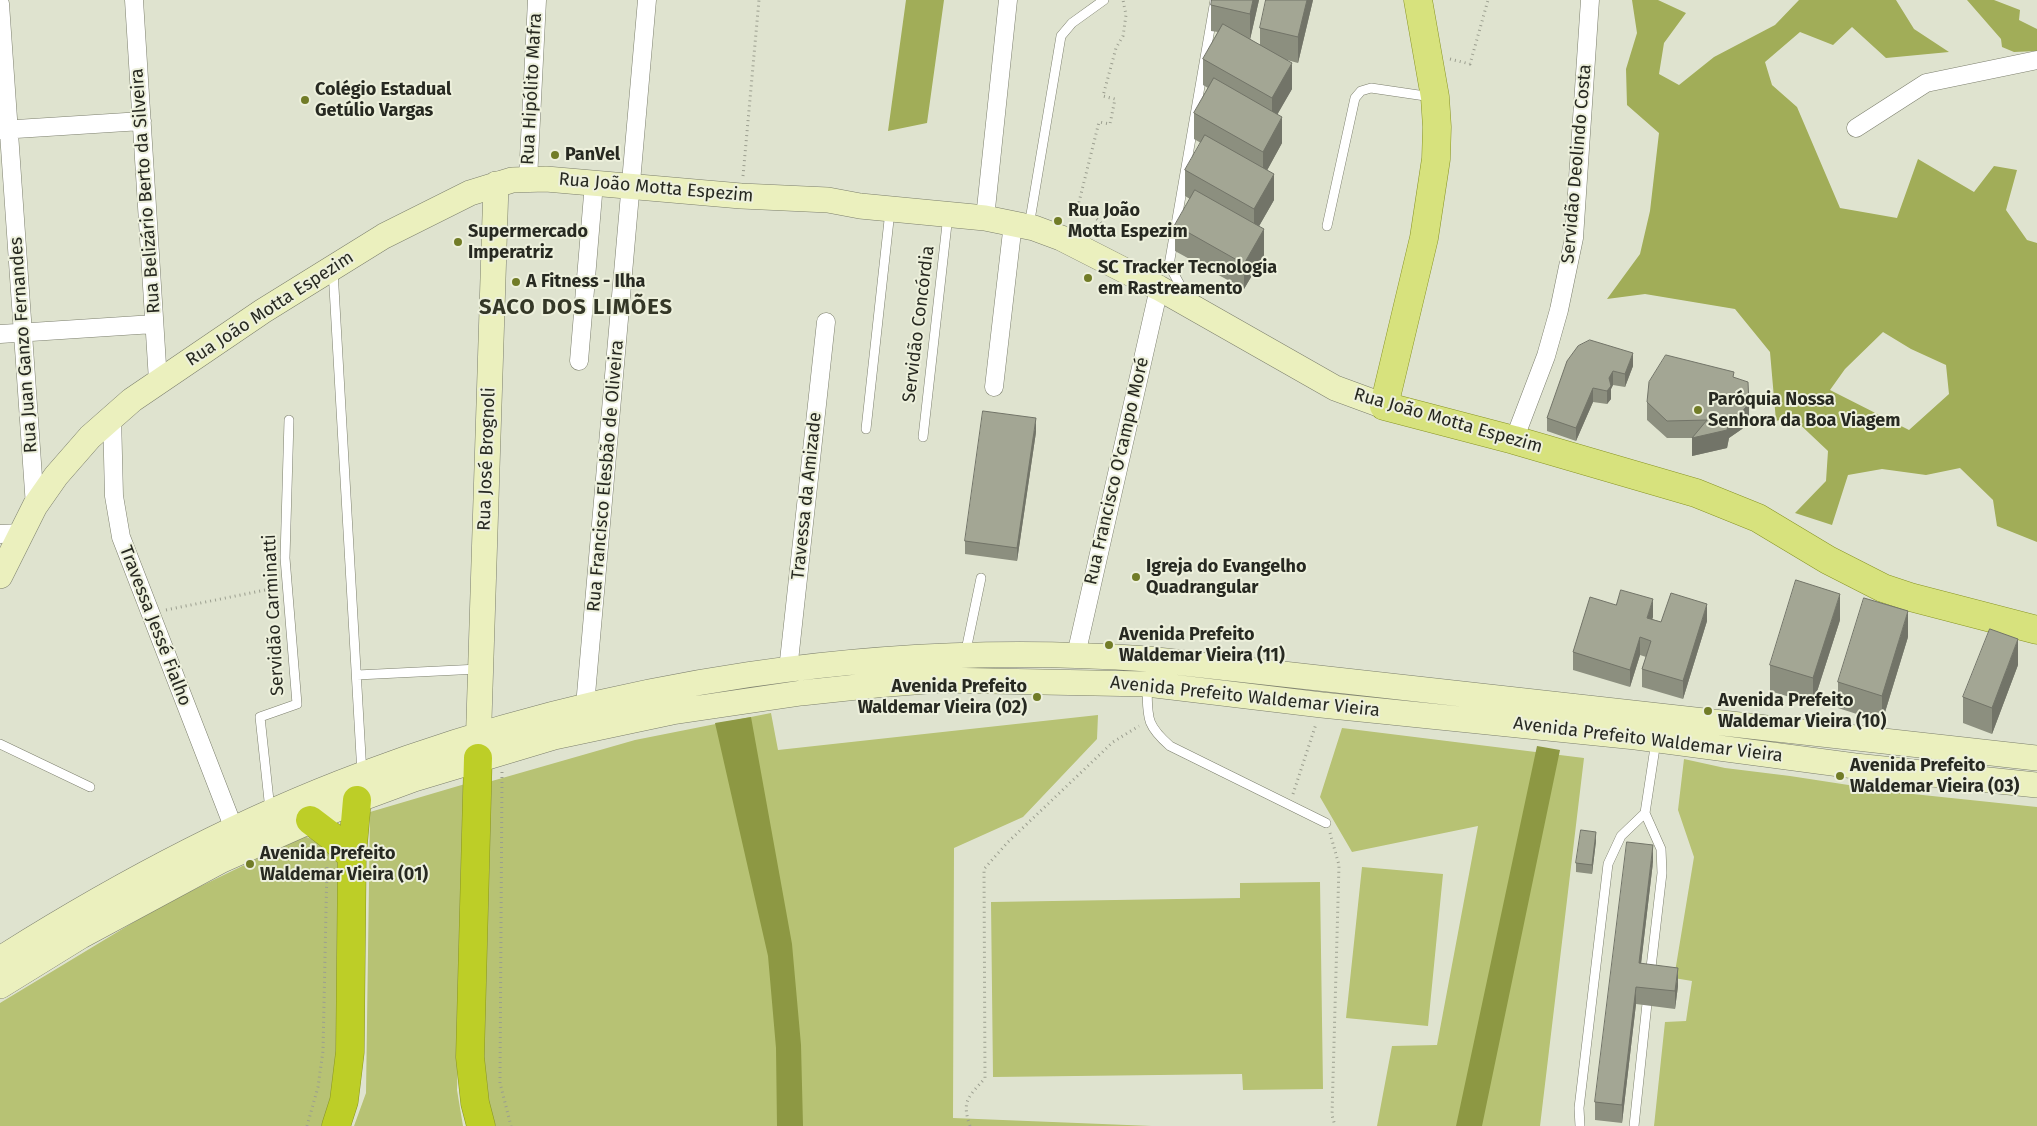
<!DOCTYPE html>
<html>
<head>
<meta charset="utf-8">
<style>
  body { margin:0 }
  canvas { display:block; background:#dfe3cf }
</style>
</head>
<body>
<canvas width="2037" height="1126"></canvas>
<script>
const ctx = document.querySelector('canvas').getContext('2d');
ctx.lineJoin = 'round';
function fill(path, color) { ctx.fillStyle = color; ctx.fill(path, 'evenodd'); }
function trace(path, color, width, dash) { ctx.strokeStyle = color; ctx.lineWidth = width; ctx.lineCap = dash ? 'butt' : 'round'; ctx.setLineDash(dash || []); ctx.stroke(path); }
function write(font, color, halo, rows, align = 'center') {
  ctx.font = font + ' "Fira Sans",sans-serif'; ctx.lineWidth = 4; ctx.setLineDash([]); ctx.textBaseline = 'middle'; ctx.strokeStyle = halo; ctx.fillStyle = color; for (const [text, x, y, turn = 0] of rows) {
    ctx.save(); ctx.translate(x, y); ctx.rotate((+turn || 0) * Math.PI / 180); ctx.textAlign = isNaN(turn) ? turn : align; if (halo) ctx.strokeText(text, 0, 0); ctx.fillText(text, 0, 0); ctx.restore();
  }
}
fill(new Path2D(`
  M771,713l7,37 320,-35 -1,24 -74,78 -69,31 -1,270 199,8h-662l-11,-53 6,-290 150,-43z
  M1342,728l242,30 -44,368h-163l15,-80 45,-1 41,-219 -126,26 -32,-55z
  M1684,759l41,9 65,8 104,16 143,15v319h-383l11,-104 21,-1 6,-40 -18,-3 20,-121 -16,-47z
  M465,784l-8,306 6,36h-109l12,-33 4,-281z
  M304,836l33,13 9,18 -6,210 -13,49h-327v-123l162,-98z
  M1362,867l81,7 -15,152 -82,-8z
  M1320,882l3,207 -80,1 -1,-16 -249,3 -2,-175 249,-4v-15z`), '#b7c274');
fill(new Path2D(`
  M906,0h38l-17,123 -39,8z
  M1632,0h26l28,13 -22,30 -5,31 20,11 35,-28 61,-32 24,-25h97l18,29 35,23 -63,6 -34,-31 -19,18 -33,-13 -35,30 7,23 25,22 43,101 57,10 21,-59 56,33 20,-26 23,4 -11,40 21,30 10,3v299l-40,-16 -4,-26 -33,-32 -34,7 -44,-6 -34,6 -16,50 -37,-12 31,-32 2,-30 -36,-34 -16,4 -6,-69 -35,-43 -90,-15 -38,5 33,-45 10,-43 9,-78 -32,-28 -1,-36 11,-36zM1883,332l28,17 35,16 3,29 -40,36 -79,-40 15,-21z
  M1967,0h27l26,10 -1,10 18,9v22l-23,1 -12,-5 -1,-8z`), '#a1ad58');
fill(new Path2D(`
  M751,717l41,227 9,101 2,81h-26l-1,-78 -8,-92 -53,-233z
  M1537,746l23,4 -78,376h-26z`), '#8d9843');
const lane = new Path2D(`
  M1029,226l32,-190 11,-13 32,-23
  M1327,226l28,-128 6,-7 10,-3 61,9
  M333,270l29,504
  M1185,294l-16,-29 46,-265
  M866,429l24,-218
  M923,437l25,-222
  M965,655l16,-77
  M357,675l122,-6
  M1147,687c1,30 -2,37 23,59l156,77
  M0,744l90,43
  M270,810l-10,-93 37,-13 -12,-146 4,-138
  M1650,976l12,-103 -1,-24 -16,-36 11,-72
  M1580,1126l-1,-18 29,-244 13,-28 24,-23
  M1634,1126l14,-132`);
const street = new Path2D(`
  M134,0l24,381
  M0,4l35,502
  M1856,128l70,-45 111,-23
  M0,130l142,-9
  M528,179l9,-179
  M985,218l23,-218
  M0,334l154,-10
  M579,361l15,-178
  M994,387l19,-164
  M112,416l2,80 7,41 113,292
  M1514,440l32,-84 13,-46 15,-72 16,-238
  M0,534l22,-1
  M1076,655l83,-367
  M788,670l38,-348
  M585,706l62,-706`);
const secondary = new Path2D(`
  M0,576l35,-70 21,-30 34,-39 42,-37 131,-89 121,-75 86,-43 42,-13 34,-1 195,17 87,4 32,6 125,12 49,10 27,10 98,50 176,100 49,18
  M478,751l18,-567
  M0,959c114,-72 235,-137 361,-184 249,-94 522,-135 787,-116l889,99
  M0,986l81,-50 141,-76 135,-60 57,-21 140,-42 118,-25 129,-19 75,-8 63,-5 208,4 175,21 314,32 219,29 182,19`);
const primary = new Path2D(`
  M1418,0l17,97 2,30 -1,32 -12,79 -40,168 130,34 182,53 62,25 70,42 55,28 27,9 127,33`);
const highway = new Path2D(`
  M478,758l-8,299 5,46 6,23
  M310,820l21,16 21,21
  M336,1126l8,-25 6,-49 2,-195 5,-57`);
trace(lane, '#7c7f6d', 10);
trace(street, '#7c7f6d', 19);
trace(secondary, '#7c7f6d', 26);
trace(primary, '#889425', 29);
trace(highway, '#889425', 29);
trace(new Path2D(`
  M1450,59l20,5 18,-64
  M743,176l16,-176
  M1101,223l-22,-21 20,-80 11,2 5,-25 -12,-3 13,-48 7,-12 3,-21 -3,-15
  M166,610l109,-22
  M502,772l-2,311 11,43
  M1293,794l23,-70
  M1330,833l9,32 -7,250 3,11
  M307,1126l11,-39 5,-36 4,-188
  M970,1126c-9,-26 -1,-29 15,-48l-1,-209 24,-27 105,-100 26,-16`), '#9b9e8f', 3, [1, 4]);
trace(lane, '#fff', 9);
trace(street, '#fff', 18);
trace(secondary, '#ebf0be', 25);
trace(primary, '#d7e27d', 28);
trace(highway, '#bdce27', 28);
fill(new Path2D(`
  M1212,0h47l-9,39 10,6v-17l53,-28 -15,63 -11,-3 5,29 -15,25 5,29 -15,27 7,30 -15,26 5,29 -20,34 -69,-38v-26l15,-26 -5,-3v-26l16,-27 -7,-4v-26l14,-25 -5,-3v-26l15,-27 -7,-1v-26z
  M1578,346l55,20 -8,21 -12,-2 -2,4v10l-4,5 -14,-2 -17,39 -29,-10v-13z
  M1734,378l15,42 -7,9 -13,9 -2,10 -35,8v-18h-25l-20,-18v-18z
  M1036,432l-19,129 -52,-7v-13z
  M1653,617l-1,2 9,3 46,-1 -24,78 -41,-12v-18l4,-12 -6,-2 -10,32 -57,-17v-18z
  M1840,620l-27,84 -43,-13v-26z
  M1908,637l-26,85 -44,-14v-26z
  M2018,665l-26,69 -29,-11v-26z
  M1596,841l-4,33 -16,-2v-9z
  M1653,862l-12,101 37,23 -3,23 -39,-5 -14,119 -27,-3v-18z`), '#8c8f7f');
fill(new Path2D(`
  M1253,0h6l-9,40v-26z
  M1307,0h6l-15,63v-26z
  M1292,63v26l-20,35v-26z
  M1282,117v26l-19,35v-26z
  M1274,174v26l-20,35v-26z
  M1264,229v26l-20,34v-25z
  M1633,353v13l-8,21v-13z
  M1613,371v14l-2,4v10l-4,5v-13l2,-13z
  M1593,388v14l-17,39v-13z
  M1749,403v17l-7,9 -13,9 -2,10 -35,8v-18l37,-17z
  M1036,418v14l-19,129v-13z
  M1840,594v26l-27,84v-26z
  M1653,599v18l-6,19v-18z
  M1707,604v17l-24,78v-18z
  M1908,611v26l-26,85v-26z
  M1640,637v18l-10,32v-17z
  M2018,639v26l-26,69v-26z
  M1596,832v9l-4,33v-9z
  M1653,845v17l-14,119v-18z
  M1678,968v18l-3,23v-18z
  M1636,987v17l-14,119v-18z`), '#727468');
const building = new Path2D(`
  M1212,0h41l-3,14 -39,-9z
  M1266,0h41l-9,37 -38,-9z
  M1223,24l69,39 -20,35 -69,-39z
  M1214,78l68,39 -19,35 -69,-39z
  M1205,135l69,39 -20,35 -69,-39z
  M1195,190l69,39 -20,35 -69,-39z
  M1590,340l43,13 -8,21 -12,-3 -4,7 2,8 -4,5 -14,-3 -17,40 -29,-10 20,-57 11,-15z
  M1666,355l68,17 -1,5 15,5 1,21 -7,9 -13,9 -2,9 -35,8 15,-18 -40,1 -20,-19 2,-20z
  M983,411l53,7 -19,130 -52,-7z
  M1796,580l44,14 -27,84 -43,-13z
  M1621,590l32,9 -6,19 14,4 10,-29 36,11 -24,77 -41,-12 9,-28 -11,-4 -10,33 -57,-18 17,-55 26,8z
  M1864,598l44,13 -26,85 -44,-14z
  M1990,629l28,10 -26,69 -29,-11z
  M1581,830l15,2 -4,33 -16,-2z
  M1627,842l26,3 -14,118 39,5 -3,23 -39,-4 -14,118 -27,-3z`);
fill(building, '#a3a694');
trace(building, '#727468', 1);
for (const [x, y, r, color] of [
  [305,100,5,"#717c27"],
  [555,155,5,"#717c27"],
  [1058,221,5,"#717c27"],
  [458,242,5,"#717c27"],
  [1088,278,5,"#717c27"],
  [516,282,5,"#717c27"],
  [1698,410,5,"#717c27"],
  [1136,577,5,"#717c27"],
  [1109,645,5,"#717c27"],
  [1037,697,5,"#717c27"],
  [1708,711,5,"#717c27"],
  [1840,776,5,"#717c27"],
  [250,864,5,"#717c27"]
]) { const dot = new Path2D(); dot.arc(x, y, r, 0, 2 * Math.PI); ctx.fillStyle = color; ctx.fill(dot); trace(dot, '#edf0dc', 2); }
write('18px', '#272921', '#edf0dc', [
  ["Rua Hipólito Mafra",532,89,-87],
  ["Servidão Deolindo Costa",1577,164,-85],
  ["Rua João Motta Espezim",656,188,5],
  ["Rua Belizário Berto da Silveira",146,191,-94],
  ["Rua João Motta Espezim",270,309,-33],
  ["Servidão Concórdia",919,324,-83],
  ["Rua Juan Ganzo Fernandes",24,345,-94],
  ["Rua João Motta Espezim",1448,421,16],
  ["Rua José Brognoli",487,459,-88],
  ["Rua Francisco O'campo Moré",1117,471,-77],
  ["Rua Francisco Elesbão de Oliveira",606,476,-85],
  ["Travessa da Amizade",807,496,-84],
  ["Servidão Carminatti",274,615,-93],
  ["Travessa Jessé Fialho",155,626,69],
  ["Avenida Prefeito Waldemar Vieira",1245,697,6],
  ["Avenida Prefeito Waldemar Vieira",1648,740,7]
]);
write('bold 18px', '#272921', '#edf0dc', [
  ["Colégio Estadual",315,90],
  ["Getúlio Vargas",315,111],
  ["PanVel",565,155],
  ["Rua João",1068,211],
  ["Motta Espezim",1068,232],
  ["Supermercado",468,232],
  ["Imperatriz",468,253],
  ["SC Tracker Tecnologia",1098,268],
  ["em Rastreamento",1098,289],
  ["A Fitness - Ilha",526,282],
  ["Paróquia Nossa",1708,400],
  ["Senhora da Boa Viagem",1708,421],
  ["Igreja do Evangelho",1146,567],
  ["Quadrangular",1146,588],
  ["Avenida Prefeito",1119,635],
  ["Waldemar Vieira (11)",1119,656],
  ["Avenida Prefeito",1027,687,"right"],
  ["Waldemar Vieira (02)",1027,708,"right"],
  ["Avenida Prefeito",1718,701],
  ["Waldemar Vieira (10)",1718,722],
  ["Avenida Prefeito",1850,766],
  ["Waldemar Vieira (03)",1850,787],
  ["Avenida Prefeito",260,854],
  ["Waldemar Vieira (01)",260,875]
], 'left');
ctx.letterSpacing = '1px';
write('bold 22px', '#343727', '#edf0dc', [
  ["SACO DOS LIMÕES",576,308]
]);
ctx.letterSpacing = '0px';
</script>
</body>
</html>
